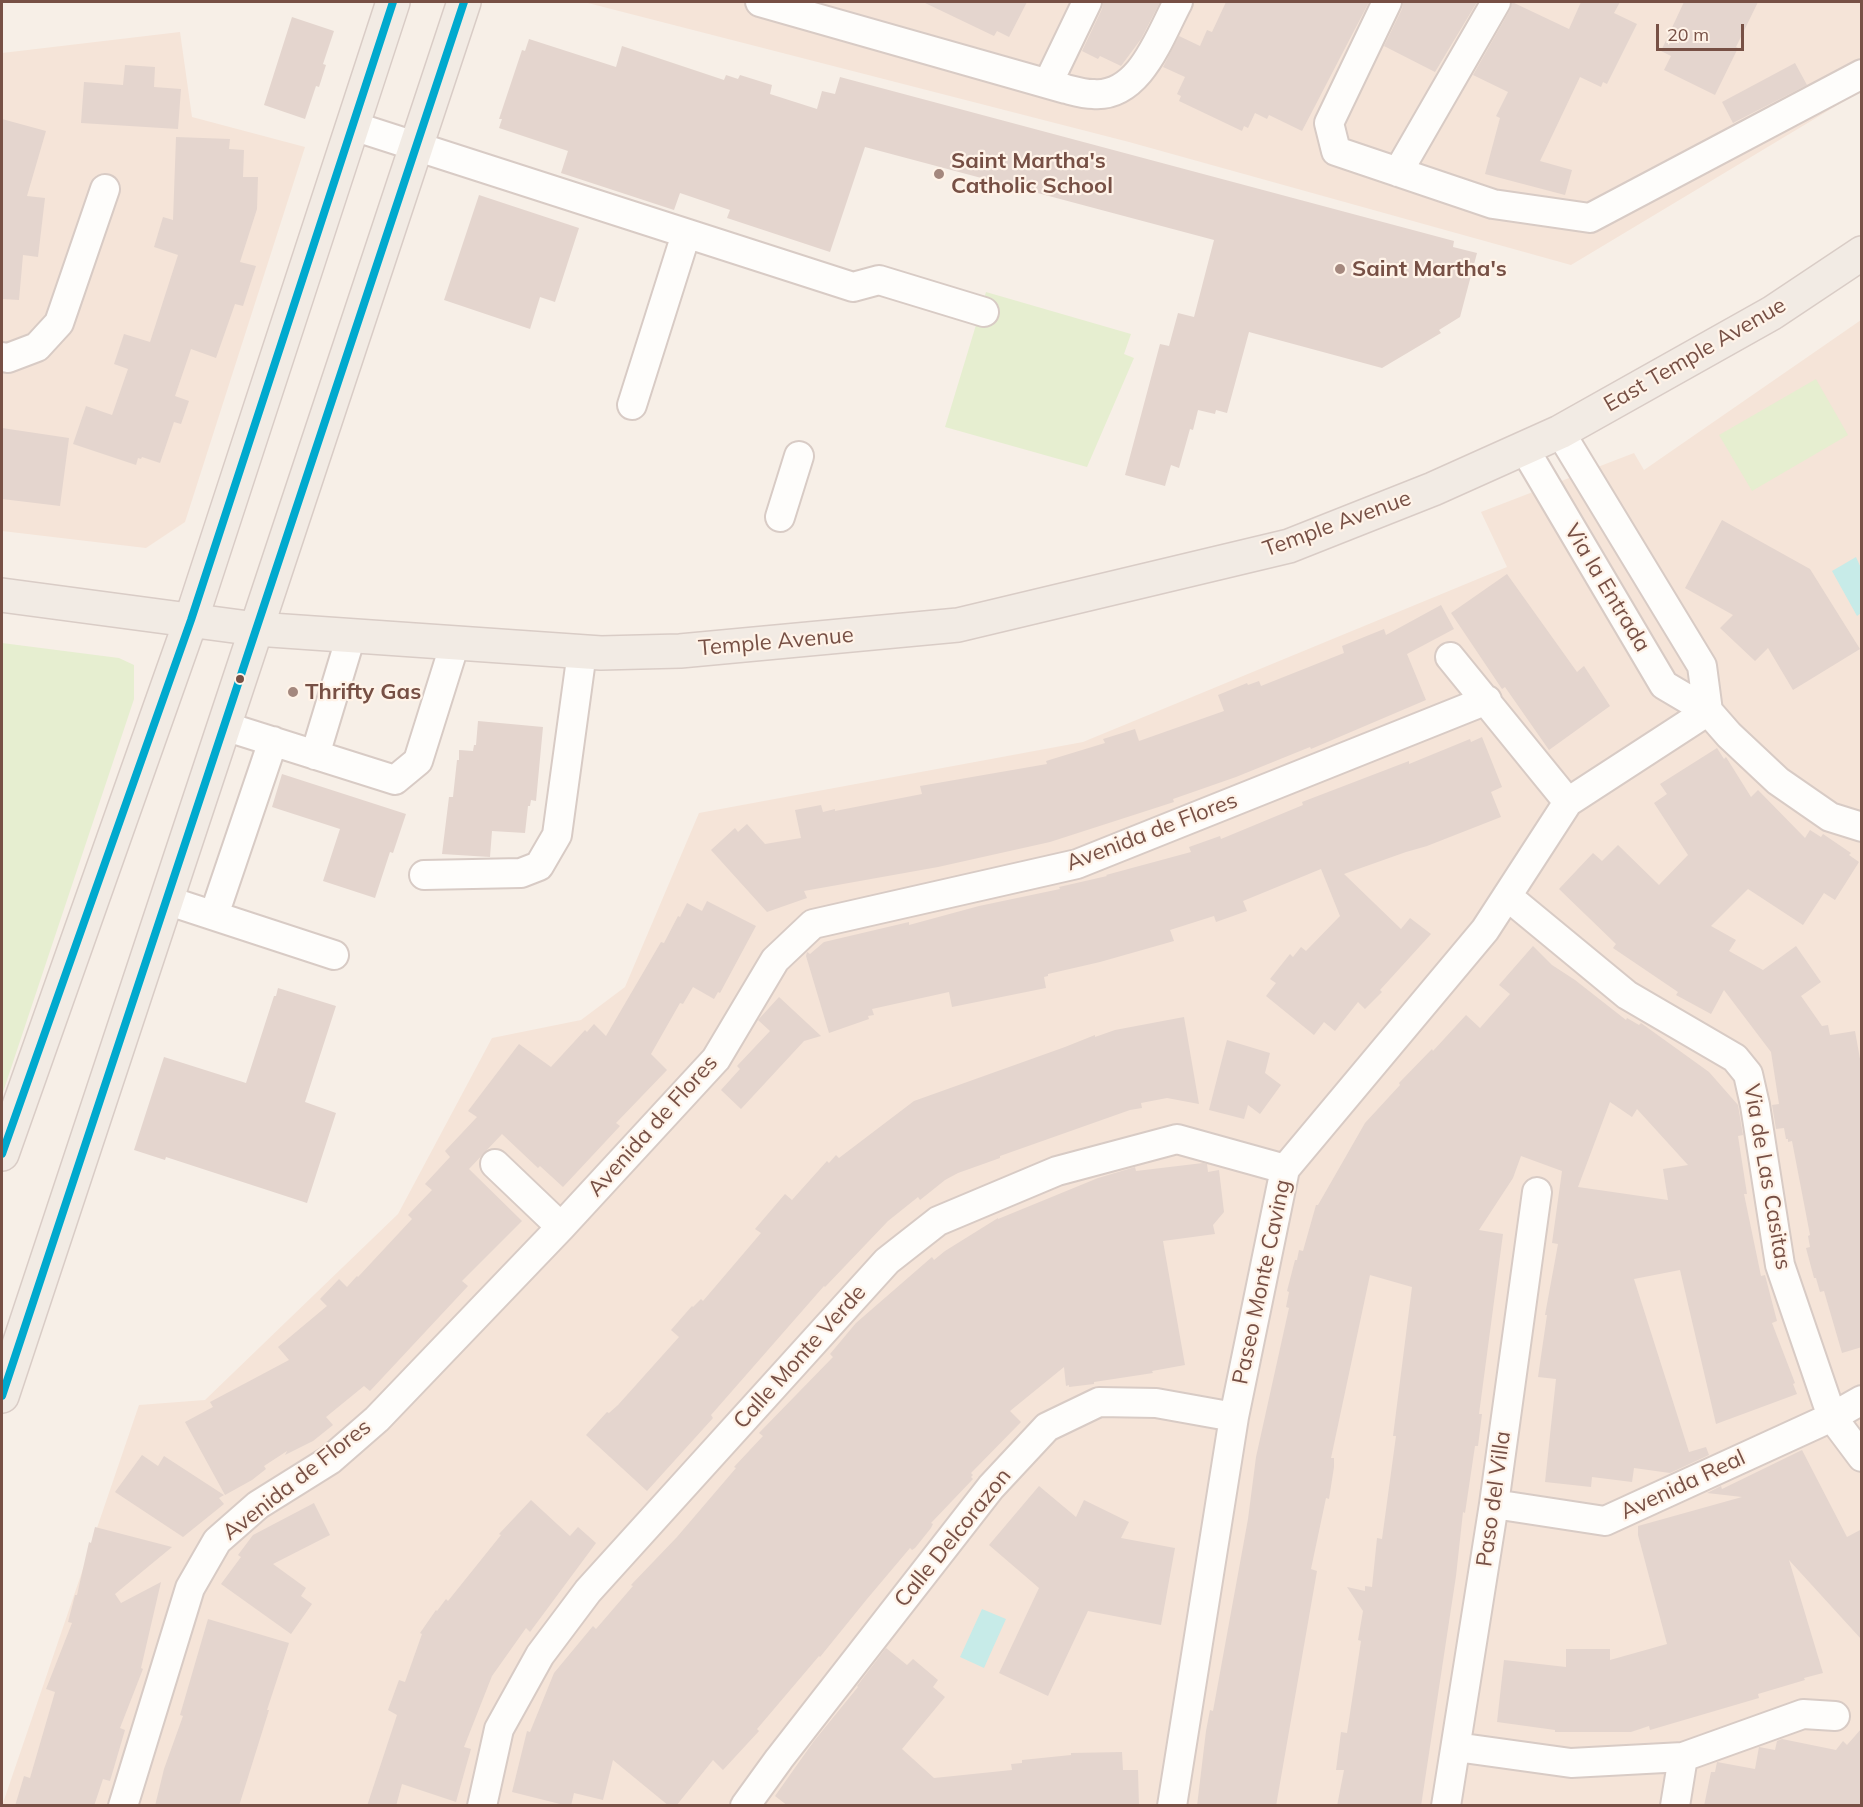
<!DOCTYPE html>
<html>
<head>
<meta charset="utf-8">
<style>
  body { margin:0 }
  #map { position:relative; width:1863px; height:1807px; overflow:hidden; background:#f7efe7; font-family:Mulish,sans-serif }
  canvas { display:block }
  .frame { position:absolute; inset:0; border:3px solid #775045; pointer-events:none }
  .scale { position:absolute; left:1656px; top:24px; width:88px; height:27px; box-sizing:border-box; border:3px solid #775045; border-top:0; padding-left:8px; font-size:18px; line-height:21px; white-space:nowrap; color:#775045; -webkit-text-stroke:4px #fff3e8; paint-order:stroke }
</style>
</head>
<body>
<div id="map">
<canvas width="1863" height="1807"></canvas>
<div class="frame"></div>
<div class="scale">20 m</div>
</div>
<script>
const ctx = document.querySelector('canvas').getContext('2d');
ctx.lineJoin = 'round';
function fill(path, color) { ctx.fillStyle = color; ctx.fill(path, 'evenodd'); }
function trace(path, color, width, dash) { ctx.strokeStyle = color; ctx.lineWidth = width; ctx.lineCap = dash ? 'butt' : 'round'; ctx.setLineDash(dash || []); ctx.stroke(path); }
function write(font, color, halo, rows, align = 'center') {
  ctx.font = font + ' Mulish,sans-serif'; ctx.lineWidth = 4.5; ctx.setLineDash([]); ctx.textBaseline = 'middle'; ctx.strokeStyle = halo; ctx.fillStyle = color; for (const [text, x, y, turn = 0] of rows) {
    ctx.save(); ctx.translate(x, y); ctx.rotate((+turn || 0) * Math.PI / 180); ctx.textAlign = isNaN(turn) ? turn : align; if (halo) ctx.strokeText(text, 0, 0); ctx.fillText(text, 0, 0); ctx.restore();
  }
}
fill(new Path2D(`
  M584,2h1277v89l-290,174 -442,-123z
  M180,32l12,85 113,30 -120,375 -39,26 -144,-17v-478z
  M1861,320v1485l-1859,1 137,-401 66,-5 193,-186 94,-176 89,-18 44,-33 74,-174 384,-71 424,-175 -26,-55 153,-59 10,17z`), '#f5e4d8');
fill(new Path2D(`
  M986,292l145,42 -7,20 10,4 -47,109 -142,-40z
  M1816,379l32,56 -96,56 -33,-56z
  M2,643l117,15 15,7v34l-132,396z`), '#e6eed0');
fill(new Path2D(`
  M1856,557l5,11v45l-4,3 -25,-45z
  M982,1609l24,10 -22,49 -24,-11z`), '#c7ebe8');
fill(new Path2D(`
  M923,2h104l-18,35 -12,-6 -3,5z
  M1103,2h57l-19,37 -20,27 -21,-10 -2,3 -16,-8 20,-42z
  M1226,2h143l-67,129 -33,-16 -2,4 -12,-6 -7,15 -4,-2 -2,5 -63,-30 2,-5 -4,-2 8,-17 -22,-10 16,-31 21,10 7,-16 5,2z
  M1403,2h74l-42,70 -51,-26 18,-37z
  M1512,2l57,27 12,-27h39l-6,11 23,11 -30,60 -4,-2 -2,5 -21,-10 -40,84 32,9 -7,25 -80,-21 15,-56 -4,-2 12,-24 -35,-17 37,-65z
  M1684,2h74l-22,45 2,1 -23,47 -51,-25 7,-14 -10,-5z
  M292,17l42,14 -11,33 3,1 -7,22 -3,-1 -11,33 -41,-14z
  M529,39l87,28 6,-21 102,34 2,-5 12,4 2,-4 32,10 -2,9 47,15 5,-18 13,3 5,-17 614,164 -1,6 24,6 -17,64 -21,13 2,3 -59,35 -133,-36 -22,81 -11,-3 -1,4 -17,-4 -5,20 -3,-1 -11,39 -8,-3 -6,21 -40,-11 35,-131 9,2 9,-33 16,4 20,-77 -349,-93 -35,105 -103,-34 3,-8 -50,-17 -6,17 -113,-37 7,-22 -69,-23 3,-9h-3l23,-69 3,1z
  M1795,63l12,22 -74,38 -11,-21z
  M125,65l30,2 -1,20 27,2 -3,40 -97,-6 3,-41 39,3z
  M2,119l44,12 -19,65 18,2 -7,59 -15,-2 -4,45 -17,-1z
  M176,137l54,2 -1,10 15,1 -1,27h15l-1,32 -17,53 16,4 -13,40 -8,-2 -19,54 -25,-9 -16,47 14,5 -8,23 -7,-2 -14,41 -18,-6 -1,2 -3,-1 -2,7 -63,-21 13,-38 26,9 16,-46 -14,-5 10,-30 26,8 28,-87 -24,-8 9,-30 10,3z
  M479,195l100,33 -24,74 -15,-5 -10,32 -86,-29z
  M2,428l67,10 -9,68 -58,-7z
  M1722,520l88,49 50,80 -67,41 -25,-42 -13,13 -35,-33 13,-13 -48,-27z
  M1507,574l70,98 7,-6 26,40 -61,44 -44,-63 -3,2 -51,-76z
  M1441,605l13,24 -47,25 19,46 -115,49 -1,-2 -74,30 -63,22 1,3 -124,40 -112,25 -134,24 3,7 -40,14 -56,-62 24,-22 3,4 9,-8 18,20 36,-6 -6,-28 26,-5 2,7 12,-3v2l87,-17 -2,-8 127,-22 -1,-3 59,-18 -2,-4 32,-10 4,12 85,-30 -6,-16 29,-12 1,2 11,-4 2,5 83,-33 -2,-7 42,-17 2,6z
  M478,721l65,6 -7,74 -5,-1 -1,6h-2l-3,27 -33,-2 -2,26 -48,-3 7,-57h4l4,-37h2v-10l14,1 1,-6h2z
  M1482,737l20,50 -11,5 10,25 -74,29 -21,6 -62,22 57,55 9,-11 21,16 -51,56 2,2 -17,17 -7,-7 -23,29 -11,-9 -10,13 -48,-39 10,-13 -6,-4 20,-25 3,3 8,-10 5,4 34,-35 -19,-47 -78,32 4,10 -31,11 -2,-6 -44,14 4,11 -74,21 -52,12v2l-4,1 2,11 -94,19 -3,-15 -77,17 2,6 -6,1 1,3 -40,14 -23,-77 1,-4 3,2 14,-12 85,-20v3l70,-19 81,-17 -1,-2 48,-11 -1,-1 85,-23 -2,-5 31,-11 1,3 82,-34 -1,-3 107,-41v3l61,-25 1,3z
  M1717,748l7,11 2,-2 25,40 7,-7 47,48 5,-8 11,7 2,-3 28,19 -2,2 10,7 -24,38 -11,-7 -21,32 -55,-36 -37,37 25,14 -7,11 34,19 33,-24 25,36 -20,14 21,30 6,-1 2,10 25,-4 7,39v277l-20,6 -18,-62 -4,1 -4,-14h-2l-8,-30 4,-1 -2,-11 2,-1 -18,-94 -4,1v-3h-2l-2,-11 -8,1 -4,-24 7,-1 -8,-52 -47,-62 -13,24 -35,-19 2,-3 -65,-44 3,-4 -57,-55 34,-36 9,8 16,-16 41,40 29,-30 -34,-52 13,-9 -7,-10z
  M282,774l124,40 -13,39 -3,-1 -15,46 -52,-17 17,-52 -68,-22z
  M707,901l49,25 -36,67 -2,-1 -4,7 -21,-12 -10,17 -3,-1 -29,51 16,16 -51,53 4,3 -57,61 -23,-21 -2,2 -36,-34 -33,35 53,52 -60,60 6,5 -98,105 -6,-5 -38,31 7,8 -20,16 -28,14 2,-4 -23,15 2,3 -14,11 -27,15 -40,-73 28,-15 -3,-5 79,-42 -11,-13 49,-41 -7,-7 19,-20 8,8 10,-11 1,1 54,-58 -4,-4 24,-25 -7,-6 25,-27 -5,-6 32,-34 -9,-6 51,-67 32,23 34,-37 2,2 7,-8 12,12 55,-94 3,1 14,-27 2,1 7,-14 15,8z
  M1533,946l19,19 23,15 51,40 1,-2 12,7 2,-2 68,49 29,33 5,30 -5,1 9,58h-3l17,82 4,-1 12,46 -5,2 23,60 -2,1 4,10 -81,30 -36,-154 -46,9 55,173 17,-5 3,8 -39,18 -36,-5 -2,14 -40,-5 -1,10 -46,-5 11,-103 -18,-2 9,-62h-2l13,-71 -6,-1 10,-72 -41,-15 -8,22 -34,52 24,4 -24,180h3l-4,32h-3l-10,67 -2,-1 -7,64 -35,230h-84l7,-36h-8l5,-38 6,1 14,-92 -3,-1 5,-29 -16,-24 18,4v-5l7,1 5,-49 5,1 14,-103h-3l19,-149 -42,-12 -39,183h3v9l-5,32 -3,-1 -15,71 6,2 -41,235h-79l9,-75 4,-21 3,1 35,-192 8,-62 33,-149 -3,-1 3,-15 -2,-1 8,-31h2l2,-10 4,1 13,-46h2l47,-82 35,-38 -1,-2 33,-34 1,2 33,-36 14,13 30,-34 -11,-9zM1610,1102l22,15 5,-8 51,56 -25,4 5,31 -90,-13z
  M278,988l58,18 -31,96 31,11 -29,90 -141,-46 -1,3 -31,-10 30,-93 82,26 28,-87h2z
  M779,997l42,39 -17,5 -63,68 -20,-19 19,-21 -3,-3 33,-35 -12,-11z
  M1184,1017l15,87 -32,-6 -26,5 1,5 -12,2 -130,46v2l-42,15 -13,7 -25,20 -2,-3 -30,24 -63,66 -1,-1 -113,129 2,3 -66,73 -61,-56 21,-23 2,1 9,-8 61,-68 -8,-7 21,-24 1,1 8,-8 2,2 58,-68 -6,-4 30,-35 7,6 35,-39 2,2 7,-8 3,3 75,-57 151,-54 30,-12v2l20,-7z
  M1227,1040l43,13 -5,20 16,12 -21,29 -12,-9 -4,14 -35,-9z
  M1203,1163l4,1 1,8 11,-2 5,42 -11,13 2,9 -52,7 22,124 -33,6 1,2 -59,9v2l-25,3v-2l-3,1 -2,-19 -54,44 11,11 -50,51 2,2 -2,2 2,2 -42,44 2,1 -2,4 -16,20 -3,2 -2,-2 -43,51 -47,58 -1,-1 -62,73 2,2 -36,39 -10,-10 -37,46h-7l-56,-46 -10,40 -29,-7 -3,13h-3l-56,-14 15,-61 3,1 24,-59 39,-47 3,3 37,-43 -2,-1 46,-48 59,-69 -2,-1 29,-31 -4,-3 74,-76 -3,-3 26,-31 76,-66 2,3 11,-9 53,-33v1l100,-41 37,-11 1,4z
  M1802,1450l45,87 15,-8v111l-73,-80 34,113 -19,5 1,2 -47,14 1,4 -109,32 -1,-4 -18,6h-76v-2l-58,-8 7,-62 62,7v-18h44v11l57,-16 -29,-109v-9l104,-29 -35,-4 14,-7 1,3z
  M142,1455l16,11 6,-10 60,39 -5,3 5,6 -41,33 -68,-45z
  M1039,1486l37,31 8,-17 45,22 -8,16 54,10 -14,77 -73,-14 -40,85 -49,-23 40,-85 -50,-43z
  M531,1500l39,36 8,-9 18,16 -66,89 -4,-4 -34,48 -28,71 7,2 -15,53 -54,-18 -6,22h-29l30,-91 -9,-5 11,-30 6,2 17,-48 -2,-1 16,-23 1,1 9,-12 2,2 53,-66 -2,-1z
  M314,1503l16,32 -57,29 33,24 -5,8 11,8 -21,30 -70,-50 20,-27 -3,-2 15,-20z
  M95,1527l77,20 -57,47 6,9 40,-21 -20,86 2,1 -23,59 5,2 -15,51 -7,-2 -9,27h-79l9,-30 6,2 25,-86 -9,-3 26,-66 -4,-1 7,-27h2l12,-53 2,1z
  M208,1619l81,24 -22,67h2l-30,96h-84l9,-37 19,-53 -3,-1z
  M886,1648l21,17 6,-6 25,21 -5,7 12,10 -43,52 32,29 78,-8 -1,-6 11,-1v-3l49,-5v-2l51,-1 1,18h15l1,36h-351l-13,-10 39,-55 44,-54 -1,-1z
  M1862,1728v78h-158l7,-34h4l2,-10 38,7 4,-22 16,3 2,-9 5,-2 54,11 7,-9 4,4z`), '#e4d5ce');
const minor = new Path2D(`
  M760,2l306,87c8,2 18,5 27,5 47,4 67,-59 85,-92
  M1387,2l-58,121 7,28 157,53 97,14 272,-144
  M1048,83l39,-81
  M353,126l500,161 26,-7 105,32
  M1398,172l98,-170
  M2,357l6,1 29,-11 22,-24 46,-134
  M632,405l54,-171
  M1560,432l142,234 6,45
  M1524,448l140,237 44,26 21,24 49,46 52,36 32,10
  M780,517l19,-61
  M1450,657l118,145
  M224,726l171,54 23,-19 37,-118
  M315,755l36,-119
  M424,875l97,-2 18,-7 18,-31 25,-183
  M1507,896l120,99 108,63 13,16 7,31 25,160 52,152 30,40
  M166,900l168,55
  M214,915l59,-174
  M495,1164l66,63
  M1494,1504l111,17 227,-104 30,-17
  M1456,1747l115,16 112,-6 120,-43 32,2
  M123,1806l67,-218 27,-47 41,-36 72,-45 47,-41 184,-192 155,-168 59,-99 38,-36 264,-60 410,-164
  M482,1806l17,-77 41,-74 48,-64 299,-330 51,-40 119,-50 120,-32 108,30
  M745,1806l34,-47 212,-272 56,-60 52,-25 57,1 78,14
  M1172,1806l62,-389 51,-248 200,-239 83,-128 140,-91
  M1446,1806l48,-302 43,-312
  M1675,1806l8,-49`);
const major = new Path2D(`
  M2,595l254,34 345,24 79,-2 278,-26 331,-79 144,-57 127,-57 212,-119 90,-60
  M2,1154l189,-534 202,-618
  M2,1396l462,-1394`);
trace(minor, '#d8cbc5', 32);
trace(major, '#d9ccc6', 36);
trace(minor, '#fefdfb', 28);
trace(major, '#f2ebe4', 33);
trace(new Path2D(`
  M2,1154l189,-534 202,-618
  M2,1396l462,-1394`), '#00a9ce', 8);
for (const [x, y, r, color] of [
  [939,174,6,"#a4887e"],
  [1340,269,6,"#a4887e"],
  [240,679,5,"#775045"],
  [293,692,6,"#a4887e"]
]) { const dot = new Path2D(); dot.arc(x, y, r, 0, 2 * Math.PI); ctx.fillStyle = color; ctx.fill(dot); trace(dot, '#fff3e8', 2); }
write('bold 22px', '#775045', '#fff3e8', [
  ["Saint Martha's",951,161],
  ["Catholic School",951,186],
  ["Saint Martha's",1352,269],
  ["Thrifty Gas",305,692]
], 'left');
write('22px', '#775045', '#fff3e8', [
  ["East Temple Avenue",1695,355,-30],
  ["Temple Avenue",1337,524,-20],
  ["Via la Entrada",1607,588,59],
  ["Temple Avenue",776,642,-5],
  ["Avenida de Flores",1152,832,-21],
  ["Avenida de Flores",653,1126,-48],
  ["Via de Las Casitas",1767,1177,80],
  ["Paseo Monte Caving",1262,1282,-78],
  ["Calle Monte Verde",800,1357,-48],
  ["Avenida de Flores",297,1480,-38],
  ["Avenida Real",1683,1485,-25],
  ["Paso del Villa",1494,1499,-82],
  ["Calle Delcorazon",953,1538,-51]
]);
</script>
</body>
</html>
